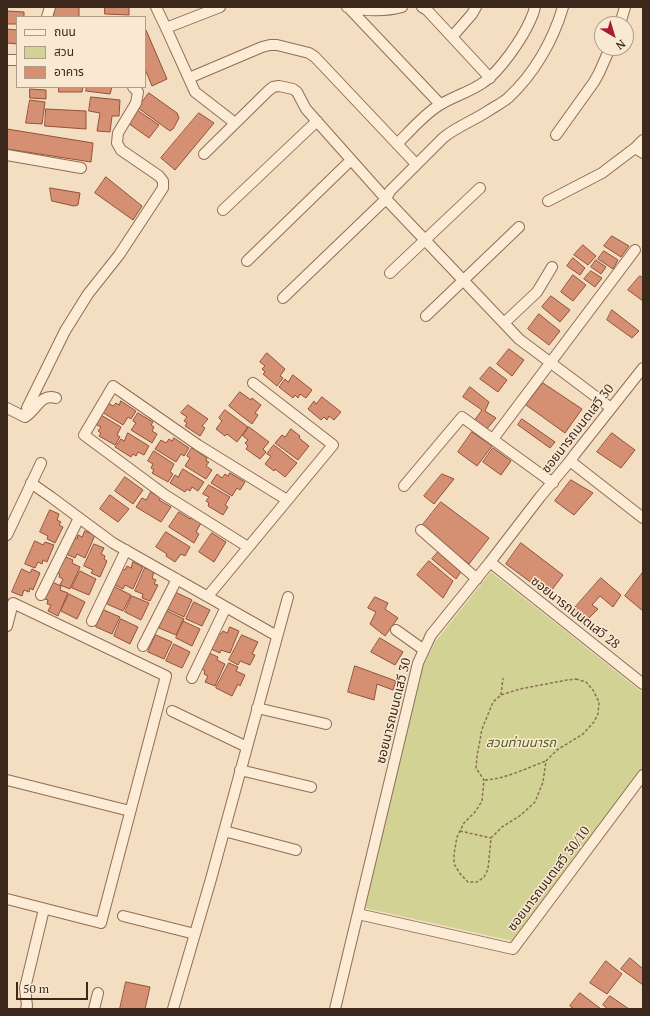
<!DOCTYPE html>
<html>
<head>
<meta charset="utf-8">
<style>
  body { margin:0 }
  #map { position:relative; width:650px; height:1016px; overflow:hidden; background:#f3dec1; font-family:"PT Serif","Noto Sans Thai",serif }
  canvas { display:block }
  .frame { position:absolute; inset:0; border:8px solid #3d281c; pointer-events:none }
  .legend { position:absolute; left:16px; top:16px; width:130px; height:72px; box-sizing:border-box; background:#f9e9d2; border:1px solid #ae9c89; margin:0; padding:5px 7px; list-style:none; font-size:12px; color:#3d281c }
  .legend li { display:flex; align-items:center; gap:8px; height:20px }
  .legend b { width:20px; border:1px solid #ae9c89 }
  .north { position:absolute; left:594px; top:16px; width:40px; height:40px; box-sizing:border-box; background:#f9e9d2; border:1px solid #ae9c89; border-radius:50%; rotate:142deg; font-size:11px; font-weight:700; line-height:16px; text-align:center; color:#3d281c }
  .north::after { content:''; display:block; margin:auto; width:14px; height:18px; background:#a51f31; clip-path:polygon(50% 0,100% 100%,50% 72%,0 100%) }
  .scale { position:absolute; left:16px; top:982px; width:72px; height:18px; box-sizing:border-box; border:2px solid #3d281c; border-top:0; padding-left:5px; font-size:12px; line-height:14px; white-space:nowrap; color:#3d281c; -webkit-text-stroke:3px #f9e9d2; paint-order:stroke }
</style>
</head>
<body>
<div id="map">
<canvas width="650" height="1016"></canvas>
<div class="frame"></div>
<ul class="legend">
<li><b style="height:5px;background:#fcecd6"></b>ถนน</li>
<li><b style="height:11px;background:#d2d294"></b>สวน</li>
<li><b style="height:11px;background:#d58f73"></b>อาคาร</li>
</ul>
<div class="north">N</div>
<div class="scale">50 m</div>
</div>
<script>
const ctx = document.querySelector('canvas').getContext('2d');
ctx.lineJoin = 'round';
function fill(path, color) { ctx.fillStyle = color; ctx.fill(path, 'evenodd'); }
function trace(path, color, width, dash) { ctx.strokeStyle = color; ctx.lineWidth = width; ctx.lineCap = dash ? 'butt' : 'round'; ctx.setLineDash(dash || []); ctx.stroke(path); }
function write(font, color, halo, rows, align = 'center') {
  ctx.font = font + ' "PT Serif","Noto Sans Thai",serif'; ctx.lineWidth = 3; ctx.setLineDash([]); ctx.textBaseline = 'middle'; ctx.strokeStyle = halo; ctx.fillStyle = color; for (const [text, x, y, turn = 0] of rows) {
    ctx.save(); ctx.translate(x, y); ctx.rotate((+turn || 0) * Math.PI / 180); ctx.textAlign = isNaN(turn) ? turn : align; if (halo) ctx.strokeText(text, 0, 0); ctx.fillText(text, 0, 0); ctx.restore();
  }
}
fill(new Path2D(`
  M491,572l152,121v75l-130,173 -148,-33 57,-239 13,-27z`), '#d2d294');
const building = new Path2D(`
  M55,7h24v10h-25z
  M105,7h24v8l-24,-1z
  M7,11l17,1v5h-7v7h-10z
  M7,29l10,1v14l-10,-1z
  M145,30h1l21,49 -15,7 -7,-17z
  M59,87h24l-1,5h-23z
  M87,87h25l-2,7 -24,-3z
  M30,89l16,1v9l-16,-1z
  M149,93l28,20 2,5 -6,11 -3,2 -32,-23z
  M91,97l29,3 -1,16h-7l-2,16 -13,-1 3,-18 -11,-2z
  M30,100l15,2 -3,22 -16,-1z
  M46,109l40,2v18l-41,-3z
  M137,110l22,15 -10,13 -21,-15z
  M199,113l15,10 -39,47 -14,-12z
  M7,129l86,14 -2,19 -84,-13z
  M106,177l36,29 -9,14 -38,-27z
  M50,188l30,5 -2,12 -4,1 -22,-5z
  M612,236l17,10 -8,11 -17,-11z
  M583,245l13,11 -8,9 -14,-10z
  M604,251l14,9 -5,9 -15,-10z
  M573,258l12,10 -5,7 -13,-9z
  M596,260l10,7 -5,7 -10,-7z
  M591,271l11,7 -7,9 -11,-8z
  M573,275l13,10 -13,16 -12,-9z
  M640,276l3,2v23l-15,-11z
  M551,296l19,14 -10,12 -18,-15z
  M612,310l27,21 -7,7 -25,-18z
  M539,314l21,17 -11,14 -21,-16z
  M509,349l15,11 -12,16 -15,-12z
  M267,353l18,16 -5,7 3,2 -6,8 -14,-12 2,-2 -3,-3 3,-3 -5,-4z
  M490,367l17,13 -9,12 -18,-13z
  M293,375l19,15 -6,8 -6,-4 -2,4 -3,-3 -2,3 -14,-11 6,-8 3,3z
  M543,383l39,26 -17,24 -39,-28z
  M470,387l19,15 -4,9 11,7 -10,12 -12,-9 8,-11 -19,-13z
  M240,392l11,8 1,-2 9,7 -6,8 3,2 -6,9 -23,-18z
  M322,397l19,15 -7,8 -5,-4 -2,4 -3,-3 -3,3 -13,-11 6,-8 2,3z
  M121,401l15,10 -5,8 -3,-2 -5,8 -21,-13 6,-9 5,3 3,-3 3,2z
  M188,405l20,14 -6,7 3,2 -5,8 -15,-10 2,-3 -3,-2 3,-4 -6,-4z
  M225,410l23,17 -11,15 -10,-8 -2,2 -9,-7 6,-8 -3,-3z
  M138,413l15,9 -2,3 3,2 -2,4 5,3 -5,9 -21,-13 5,-7 -3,-2z
  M101,415l20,12 -4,8 3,2 -5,8 -16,-9 2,-3 -3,-2 3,-4 -6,-3z
  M522,419l33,23 -5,6 -32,-23z
  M249,427l20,15 -6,7 3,3 -6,7 -14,-10 2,-3 -3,-3 3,-3 -5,-4z
  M291,429l9,7 -1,2 10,8 -11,14 -23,-17 7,-8 3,2z
  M472,432l20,14 -15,20 -19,-14z
  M128,433l21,13 -5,9 -6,-3 -2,4 -3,-2 -2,3 -16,-10 6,-8 3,2z
  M612,433l23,17 -14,18 -24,-16z
  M174,438l15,10 -5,8 -3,-2 -5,8 -21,-13 6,-9 5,3 3,-4 3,2z
  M274,445l23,18 -12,14 -10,-8 -1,2 -9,-7 6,-8 -4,-2z
  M192,448l15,10 -1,3 3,1 -3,4 6,4 -6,9 -21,-13 5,-8 -3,-2z
  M493,448l18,13 -10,14 -18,-13z
  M154,451l20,13 -4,8 3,2 -5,8 -16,-9 2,-3 -3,-2 2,-4 -5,-3z
  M183,469l21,13 -6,9 -6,-4 -2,4 -3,-2 -2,3 -15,-9 5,-8 3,2z
  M230,473l15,9 -5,8 -3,-2 -5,8 -21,-13 6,-9 5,4 3,-4 3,2z
  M442,474l12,5 -20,25 -10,-8z
  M125,477l18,13 -10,14 -18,-13z
  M571,480l22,13 -19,22 -19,-14z
  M209,485l21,12 -5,8 3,2 -5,8 -15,-9 1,-3 -3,-2 3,-4 -6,-3z
  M151,492l10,6 -2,2 12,7 -10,15 -25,-15 6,-9 4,2z
  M110,495l19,14 -11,13 -18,-13z
  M441,502l48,36 -20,26 -48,-37z
  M50,510l9,4 -2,6 4,2 -2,3 4,2 -8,16 -8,-4 1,-3 -8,-4z
  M179,512l11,7 2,-2 9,6 -5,9 3,2 -5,9 -25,-16z
  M85,531l10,4 -10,23 -8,-4 -2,4 -9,-4 8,-17 3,2 1,-4 4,2z
  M166,532l24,15 -5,9 -4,-2 -6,8 -9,-6 1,-2 -11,-7z
  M212,533l14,9 -12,20 -15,-10z
  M35,541l8,4 2,-3 9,3 -7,17 -4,-2 -1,4 -4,-2 -3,6 -10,-4z
  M521,543l42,32 -15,20 -42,-31z
  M94,544l10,4 -3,6 4,2 -1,3 3,2 -7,16 -9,-4 2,-3 -9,-4z
  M439,551l23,19 -6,9 -24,-20z
  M64,556l9,4 -1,3 8,4 -10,22 -10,-4 3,-6 -4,-2 1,-3 -3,-1z
  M429,561l24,20 -10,17 -26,-23z
  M133,562l10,5 -10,22 -8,-4 -2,4 -8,-4 7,-17 3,2 2,-4 4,2z
  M145,568l9,4 -2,6 4,2 -2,4 4,1 -8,16 -8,-3 1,-4 -8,-3z
  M22,569l8,4 2,-4 8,4 -7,17 -3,-2 -1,4 -5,-2 -2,6 -10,-4z
  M80,571l16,8 -7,16 -17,-7z
  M643,572v39l-18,-15z
  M601,578l20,17 -8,12 -13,-11 -8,9 6,4 -12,12 -14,-10z
  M52,582l9,4 -1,4 8,3 -10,23 -10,-5 3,-6 -4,-1 1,-4 -3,-1z
  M115,587l16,8 -8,16 -16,-7z
  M175,592l17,8 -8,17 -17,-8z
  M69,594l16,8 -8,17 -16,-8z
  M132,596l17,7 -8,17 -16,-8z
  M375,597l13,6 -3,6 13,9 -13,18 -15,-12 6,-12 -8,-4z
  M194,602l16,8 -8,16 -16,-7z
  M104,610l16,7 -8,17 -16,-7z
  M167,611l17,8 -8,16 -17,-7z
  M121,619l17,8 -8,17 -16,-8z
  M183,621l17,8 -8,17 -16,-8z
  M230,627l9,4 -9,22 -9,-3 -1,3 -9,-4 7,-16 3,1 2,-3 4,2z
  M156,635l16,7 -8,17 -16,-7z
  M242,635l16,7 -6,12 3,1 -5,10 -10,-4 -2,4 -9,-5z
  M380,638l23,14 -8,13 -24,-13z
  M174,644l16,8 -8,16 -16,-7z
  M209,653l9,4 -1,3 8,4 -10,22 -10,-4 3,-6 -4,-2 1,-3 -3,-2z
  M229,663l9,4 -2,4 9,4 -5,11 -2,-2 -6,12 -16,-8z
  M355,666l41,15 -3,9 -16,-6 -3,16 -26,-8z
  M630,958l13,11v16l-22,-16z
  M606,961l16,13 -15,20 -17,-11z
  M126,982l24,5 -5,22h-25z
  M580,993l21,16h-27l-4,-3z
  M610,996l19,13h-21l-5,-4z`);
fill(building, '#d58f73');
trace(building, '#915139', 1);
const minor = new Path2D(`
  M156,7l10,21 29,64 40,31
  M347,7c19,4 37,5 55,0
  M422,7l5,3 63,68
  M349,8l91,96
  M47,17l3,-10
  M620,24l5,-17
  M166,28l54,-21
  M452,37l20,-23 4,-7
  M7,60h10
  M189,78l73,-31 8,-2h7l32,8 6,4 101,107
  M556,135l38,-53 5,-9 11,-25
  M643,140l-8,8 8,5
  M397,144c12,-12 24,-26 38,-36 15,-11 34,-15 49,-26 16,-11 38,-43 46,-61 2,-4 4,-9 5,-14
  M204,154l64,-63 5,-4 6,-1 14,3 4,3 9,17 80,90 133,140 92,69
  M7,155l74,13
  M548,201l54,-28 33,-25
  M223,210l94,-89
  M247,261l104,-101
  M390,273l90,-85
  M283,298l103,-99 4,-8 53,-53c13,-11 30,-17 45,-27 6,-4 14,-8 20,-13 26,-24 45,-57 55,-91
  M426,316l93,-89
  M504,323l33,-31 15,-25
  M7,408l18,9c12,-7 15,-24 31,-19
  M27,408l38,-77 23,-37 31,-39 44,-67v-7l-4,-5 -38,-26 -4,-7 1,-10 18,-30 2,-11 -5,-5
  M493,439l142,-189
  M570,461l73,57
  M31,483l20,14 62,46 164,93
  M404,486l58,-69 91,66
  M421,530l56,49
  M7,535l34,-72
  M248,547l-83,-52 -81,-60 29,-49 85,59 89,55
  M490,562l153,122
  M41,595l38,-77
  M208,596l125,-151 -80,-62
  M92,621l34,-71
  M7,626l6,-23 153,73 -65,247 -94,-24
  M396,630l28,20
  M143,646l34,-67
  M192,678l34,-71
  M257,708l69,16
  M172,711l75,36
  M240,770l71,17
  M7,780l123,31
  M224,831l72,19
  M358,914l155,35 130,-174
  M123,916l72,18
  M26,1009l1,-3 -2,-18 19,-79
  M94,1009l4,-16
  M173,1009l38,-130 77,-282
  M335,1009l83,-346 13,-28 59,-73 50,-65 30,-36 5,-7 68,-86`);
trace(minor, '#8f6d56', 12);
trace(new Path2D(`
  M576,679l10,3 7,8 6,12 -1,12 -4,8 -11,12 -26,16 -11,11 -3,21 -8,20 -14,13 -19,12 -11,11 -3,31 -4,8 -7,5h-9l-7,-7 -7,-11v-10l3,-17 7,-14 11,-11 7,-11 2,-21 -8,-12 1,-12 5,-27 11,-27 8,-7 19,-6 47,-9z
  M501,695l2,-17
  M485,780c20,-1 42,-12 61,-19
  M460,831l31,7`), '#8f6d56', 1.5, [3, 2]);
trace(minor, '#fcecd6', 10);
write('13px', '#3d281c', '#f9e9d2', [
  ["ซอยนารถมนตเสวี 30",578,429,-52],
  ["ซอยนารถมนตเสวี 28",575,613,38],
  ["ซอยนารถมนตเสวี 30",394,711,-76],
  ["ซอยนารถมนตเสวี 30/10",549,879,-53]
]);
write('italic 13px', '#545c21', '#f9e9d2', [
  ["สวนท่านนารถ",521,743]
]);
</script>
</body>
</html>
